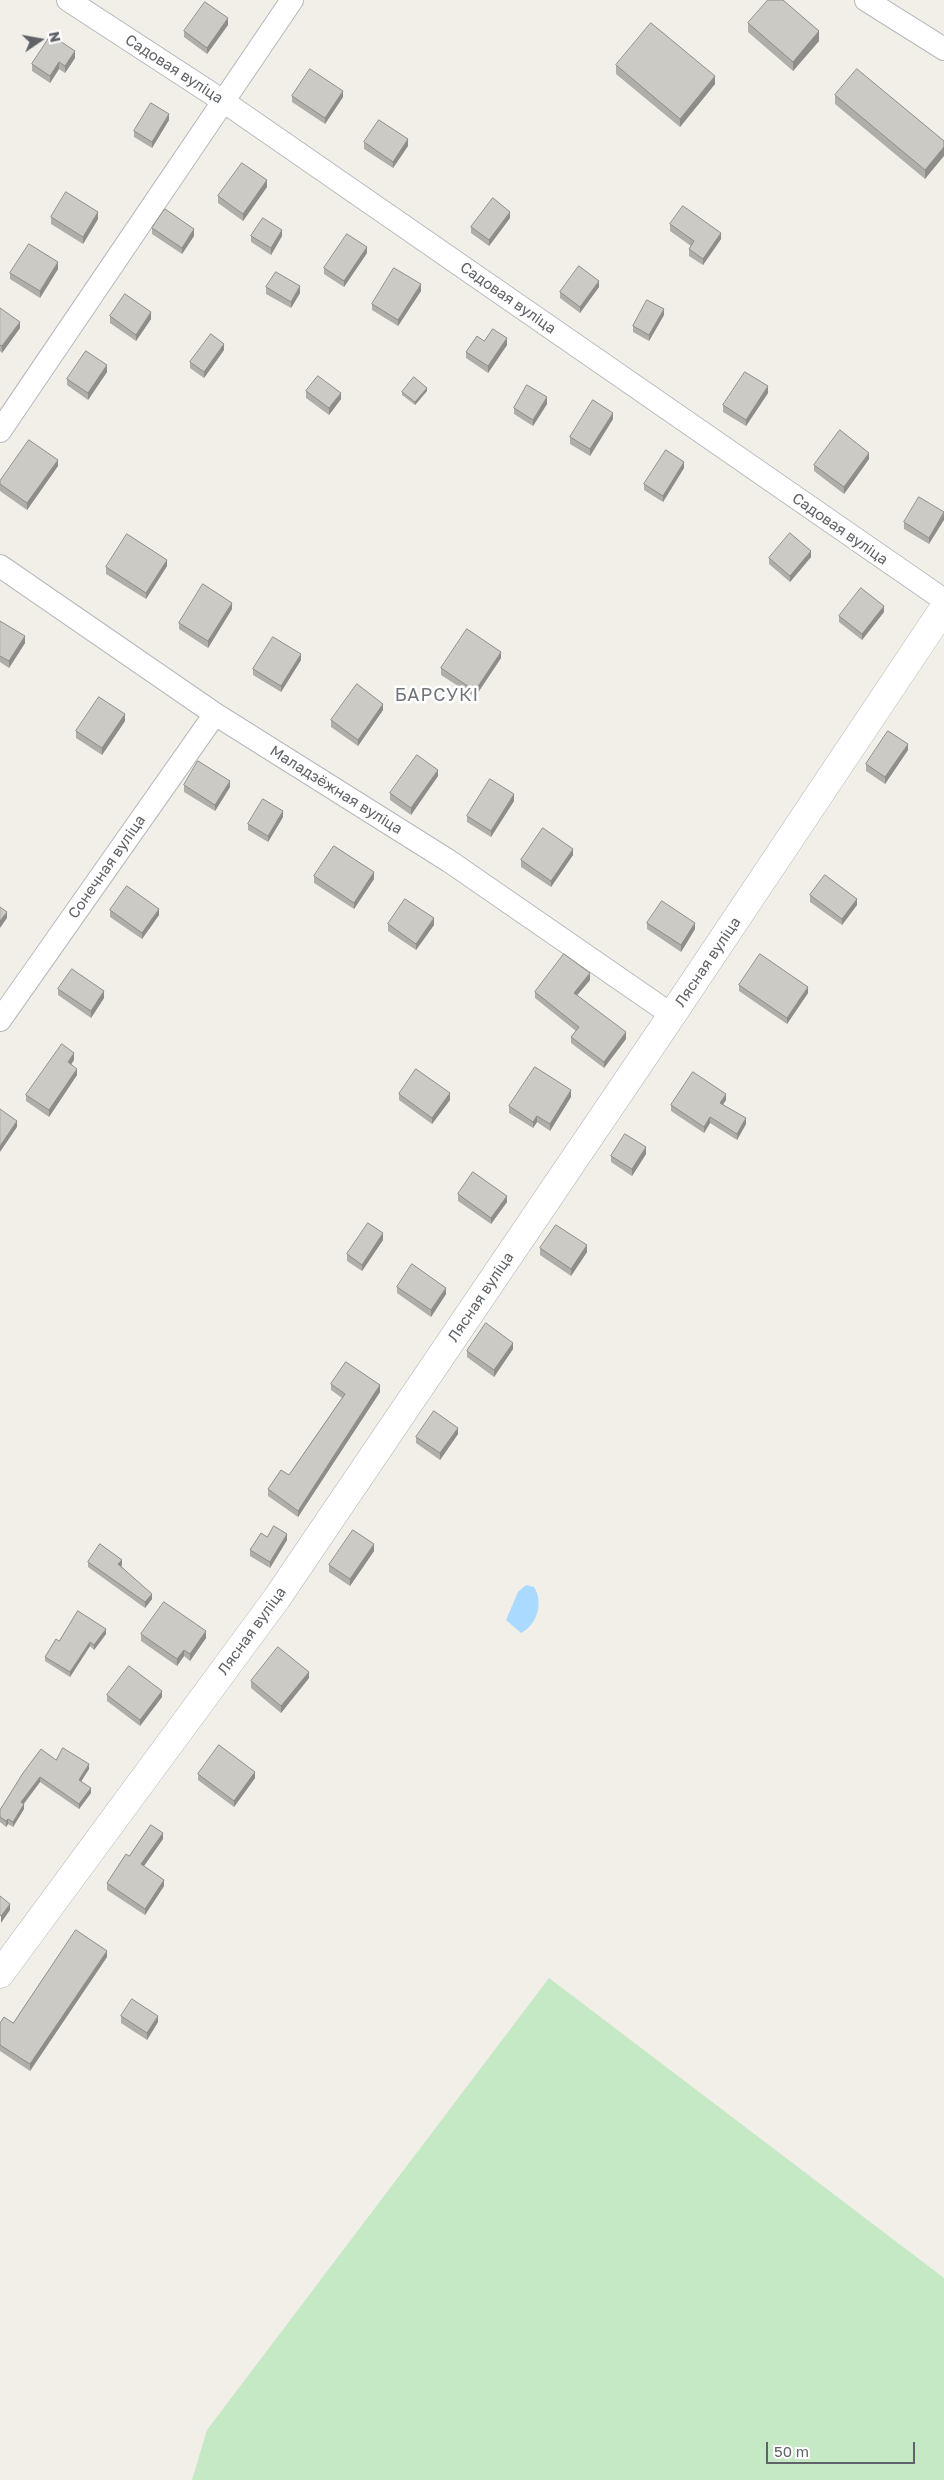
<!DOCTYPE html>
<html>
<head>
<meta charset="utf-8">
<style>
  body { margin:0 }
  #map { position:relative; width:944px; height:2480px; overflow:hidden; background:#f1efe8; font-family:"Golos Text",sans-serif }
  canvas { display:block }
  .north { position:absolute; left:15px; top:15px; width:50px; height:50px; -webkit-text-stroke:4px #fff; paint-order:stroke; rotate:78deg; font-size:14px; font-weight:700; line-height:20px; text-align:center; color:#5f6368 }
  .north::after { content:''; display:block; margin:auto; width:18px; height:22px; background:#5f6368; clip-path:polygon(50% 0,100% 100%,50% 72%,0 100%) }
  .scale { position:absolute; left:766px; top:2442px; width:149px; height:22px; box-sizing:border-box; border:2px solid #5f6368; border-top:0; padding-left:6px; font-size:15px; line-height:18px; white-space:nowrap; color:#5f6368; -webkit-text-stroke:4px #fff; paint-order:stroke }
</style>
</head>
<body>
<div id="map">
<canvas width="944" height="2480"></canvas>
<div class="north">N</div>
<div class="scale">50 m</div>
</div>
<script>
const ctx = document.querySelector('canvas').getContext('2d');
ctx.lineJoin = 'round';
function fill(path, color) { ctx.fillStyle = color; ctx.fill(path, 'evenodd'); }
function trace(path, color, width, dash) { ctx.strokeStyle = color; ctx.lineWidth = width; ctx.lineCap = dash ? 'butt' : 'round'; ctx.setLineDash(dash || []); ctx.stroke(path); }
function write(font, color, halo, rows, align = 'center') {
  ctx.font = font + ' "Golos Text",sans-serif'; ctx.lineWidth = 5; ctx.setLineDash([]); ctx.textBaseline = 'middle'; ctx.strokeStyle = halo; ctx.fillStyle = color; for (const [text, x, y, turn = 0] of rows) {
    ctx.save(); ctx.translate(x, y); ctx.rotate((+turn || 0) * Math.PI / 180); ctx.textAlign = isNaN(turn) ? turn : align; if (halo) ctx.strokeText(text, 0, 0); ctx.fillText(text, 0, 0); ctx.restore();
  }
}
fill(new Path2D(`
  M549,1978l395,300v202h-752l15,-50z`), '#c5e8c5');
fill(new Path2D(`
  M526,1585l8,2c10,15 3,38 -13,46l-15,-13 12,-28z`), '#aadaff');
const street = new Path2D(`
  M68,0l155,101 721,499
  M866,0l78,49
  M0,431l292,-431
  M0,566l215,148 234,147 223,154
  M0,1020l215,-306`);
const secondary = new Path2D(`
  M0,1974l277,-376 395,-583 272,-407`);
trace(street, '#b5b8bc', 24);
trace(secondary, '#b6babf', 29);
trace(street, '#fff', 22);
trace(secondary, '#fff', 28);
fill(new Path2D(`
  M748,23l71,18 -26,30 -45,-39z
  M228,25l-21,29 -23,-17v-6z
  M75,58l-10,15 -6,-4 -9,14 -18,-12v-7z
  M616,65l99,19 -35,43 -64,-53z
  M835,95l109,46 -19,38 -90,-75z
  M292,96l51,1 -18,27 -33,-22z
  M169,120l-17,28 -18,-11v-6z
  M364,142l44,4 -15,22 -29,-19z
  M267,187l-24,34 -25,-18v-7z
  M51,217l47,2 -15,25 -32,-20z
  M510,218l-21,28 -18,-13v-6z
  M670,224l51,15 -18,26 -14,-9v-7l2,-3 -21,-15z
  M152,228l42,8 -12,18 -30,-20z
  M251,236h31l-11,19 -20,-13z
  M367,253l-23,34 -20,-13v-6z
  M58,269l-18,29 -30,-19v-6z
  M266,287l34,6 -9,15 -25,-14z
  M599,287l-19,26 -20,-15v-6z
  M421,291l-23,35 -26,-16v-6z
  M0,308l20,20 -18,25 -2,-2z
  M664,315l-15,26 -16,-9v-6z
  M110,316l41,3 -15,22 -26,-18z
  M484,341l23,4 -19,28 -22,-15v-6z
  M224,350l-20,28 -14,-10v-6z
  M107,372l-19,28 -21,-15v-6z
  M306,391l35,8 -12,16 -23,-17z
  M427,391l-12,14 -13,-10v-3z
  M768,393l-22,33 -23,-14v-7z
  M547,404l-14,22 -19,-12v-6z
  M613,419l-23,37 -20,-12v-7z
  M869,459l-25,35 -30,-23v-6z
  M58,466l-31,44 -27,-19v-10z
  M684,468l-21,34 -19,-12v-6z
  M944,512l-15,32 -25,-15v-7z
  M811,557l-21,25 -21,-18v-6z
  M167,566l-21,33 -40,-25v-7z
  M232,609l-24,39 -29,-19v-6z
  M884,612l-22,28 -23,-18v-6z
  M0,621l25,22 -16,25 -9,-6z
  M501,658l-26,39 -34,-22v-7z
  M301,660l-20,32 -28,-17v-6z
  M383,710l-25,36 -27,-19v-7z
  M125,721l-23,34 -26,-17v-7z
  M908,750l-23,34 -19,-13v-7z
  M438,776l-27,39 -21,-15v-7z
  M184,785l46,2 -15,24 -31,-19z
  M514,801l-23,36 -24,-15v-6z
  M283,817l-15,25 -20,-12v-6z
  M573,855l-22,32 -30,-20v-7z
  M314,876l60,3 -20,30 -40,-26z
  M810,895l47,10 -15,20 -32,-23z
  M110,910l49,5 -17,24 -32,-22z
  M647,923l48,6 -14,23 -34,-23z
  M388,924l46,1 -18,25 -28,-19z
  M590,980l-13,15 49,44 -22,29 -33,-25v-6l5,-6 -41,-33v-6z
  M739,985l69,8 -21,31 -48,-33z
  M58,989l46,9 -13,20 -33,-23z
  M74,1060l-3,4 6,11 -28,42 -23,-16v-6z
  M399,1094l51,6 -18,24 -33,-24z
  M571,1097l-21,34 -13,-9 -4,6 -24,-15v-7z
  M726,1100l-3,4 23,20 -9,16 -27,-17 -6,10 -33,-22v-6z
  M646,1154l-14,22 -21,-14v-6z
  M458,1194l49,8 -16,22 -33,-23z
  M383,1240l-21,31 -15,-10v-7z
  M540,1248l47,4 -16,24 -31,-21z
  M397,1287l49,7 -15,23 -34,-24z
  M513,1349l-19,28 -27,-20v-6z
  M331,1384l49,8 -82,125 -30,-21v-7l21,-14 53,-77 -11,-8z
  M458,1434l-18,26 -24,-17v-6z
  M267,1537l20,3 -17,28 -20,-12v-6z
  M374,1551l-24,35 -21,-14v-7z
  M88,1562l34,3 -1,1 31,33 -7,9 -57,-41z
  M106,1634l-12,16 -4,-4 -20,31 -25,-16v-4l14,-16z
  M141,1634l65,4 -16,23 -6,-5 -7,10 -36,-25z
  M309,1678l-28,35 -30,-25v-7z
  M107,1695l55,2 -22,29 -33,-25z
  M56,1760l33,9 -8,12 10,12 -12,16 -39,-27 -16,22v5l-11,18 -5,-3 -2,3 -6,-5v-12z
  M198,1774l57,4 -21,29 -36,-27z
  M163,1839l-19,27 20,20 -19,29 -38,-25v-7l22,-27z
  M107,1957l-77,114 -30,-20v-28h13z
  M121,2016l37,6 -11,18 -26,-17z`), '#afaea9');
fill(new Path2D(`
  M228,18v7l-21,29v-6z
  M819,31v10l-26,30v-9z
  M75,51v7l-10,15v-7z
  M59,62v7l-9,14v-7z
  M715,76v8l-35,43v-8z
  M343,91v6l-18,27v-6z
  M169,114v6l-17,28v-6z
  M408,139v7l-15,22v-6z
  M944,147v9l-19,23v-9z
  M267,180v7l-24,34v-7z
  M98,212v7l-15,25v-7z
  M510,212v6l-21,28v-6z
  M194,229v7l-12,18v-6z
  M282,230v6l-11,19v-7z
  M721,233v6l-18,26v-6z
  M367,247v6l-23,34v-6z
  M58,262v7l-18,29v-7z
  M599,281v6l-19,26v-6z
  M421,284v7l-23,35v-6z
  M300,286v7l-9,15v-6z
  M664,309v6l-15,26v-6z
  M151,312v7l-15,22v-6z
  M20,322v6l-18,25v-7z
  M507,338v7l-19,28v-7z
  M224,344v6l-20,28v-6z
  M107,365v7l-19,28v-7z
  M768,386v7l-22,33v-6z
  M427,388v3l-12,14v-3z
  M341,393v6l-12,16v-7z
  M547,397v7l-14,22v-6z
  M613,413v6l-23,37v-7z
  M869,453v6l-25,35v-7z
  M58,460v6l-31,44v-7z
  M684,462v6l-21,34v-6z
  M944,513v7l-15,24v-6z
  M811,551v6l-21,25v-6z
  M167,560v6l-21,33v-6z
  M232,603v6l-24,39v-7z
  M884,606v6l-22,28v-6z
  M25,636v7l-16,25v-7z
  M501,652v6l-26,39v-6z
  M301,654v6l-20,32v-6z
  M383,704v6l-25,36v-6z
  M125,714v7l-23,34v-7z
  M908,744v6l-23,34v-7z
  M438,770v6l-27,39v-7z
  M230,781v6l-15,24v-6z
  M514,794v7l-23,36v-6z
  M283,811v6l-15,25v-6z
  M573,849v6l-22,32v-6z
  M374,872v7l-20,30v-6z
  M857,899v6l-15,20v-6z
  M159,909v6l-17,24v-6z
  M7,912v6l-7,10v-7z
  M434,918v7l-18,25v-6z
  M695,923v6l-14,23v-7z
  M590,973v7l-16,19v-6z
  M808,987v6l-21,31v-6z
  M104,991v7l-13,20v-7z
  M626,1032v7l-22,29v-6z
  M74,1053v7l-6,9v-7z
  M77,1069v6l-28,42v-7z
  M571,1090v7l-21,34v-7z
  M450,1093v7l-18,24v-6z
  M726,1094v6l-6,9v-6z
  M537,1116v6l-4,6v-6z
  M710,1117v6l-6,10v-6z
  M746,1118v6l-9,16v-6z
  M17,1121v6l-17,25v-6z
  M646,1147v7l-14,22v-7z
  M507,1196v6l-16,22v-6z
  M383,1233v7l-21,31v-6z
  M587,1245v7l-16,24v-7z
  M446,1288v6l-15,23v-7z
  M513,1343v6l-19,28v-7z
  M380,1385v7l-82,125v-6z
  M458,1428v6l-18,26v-7z
  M287,1534v6l-17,28v-6z
  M374,1544v7l-24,35v-7z
  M122,1560v5l-4,5v-6z
  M152,1594v5l-7,9v-6z
  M106,1629v5l-12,16v-5z
  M206,1631v7l-16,23v-7z
  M90,1642v4l-20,31v-5z
  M184,1650v6l-7,10v-7z
  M309,1672v6l-28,35v-7z
  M162,1691v6l-22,29v-6z
  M89,1764v5l-10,16v-5z
  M255,1772v6l-21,29v-6z
  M40,1777v5l-19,25v-5z
  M91,1788v5l-12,16v-5z
  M24,1804v5l-11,18v-5z
  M8,1819v5l-2,3v-6z
  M163,1833v6l-22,31v-6z
  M164,1880v6l-19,29v-6z
  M10,1904v6l-9,13v-7z
  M107,1951v6l-77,114v-7z
  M158,2016v6l-11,18v-7z`), '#8f8d8a');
const building = new Path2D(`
  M768,0h15l36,31 -26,31 -45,-39z
  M205,2l23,16 -21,30 -23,-17z
  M651,23l64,53 -35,43 -64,-54z
  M51,35l24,16 -10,15 -6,-4 -9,14 -18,-12z
  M310,69l33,22 -18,27 -33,-22z
  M857,69l87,72v6l-19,23 -90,-75z
  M151,103l18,11 -17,28 -18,-11z
  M379,120l29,19 -15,23 -29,-20z
  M242,163l25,17 -24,34 -25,-18z
  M66,192l32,20 -15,25 -32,-20z
  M493,198l17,14 -21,28 -18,-13z
  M683,206l38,27 -18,26 -14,-10 5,-8 -24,-17z
  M165,209l29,20 -12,19 -30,-20z
  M263,218l19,12 -11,18 -20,-12z
  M347,234l20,13 -23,34 -20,-13z
  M29,244l29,18 -18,29 -30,-18z
  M579,266l20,15 -19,26 -20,-15z
  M394,268l27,16 -23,36 -26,-16z
  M276,272l24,14 -9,16 -25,-15z
  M125,294l26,18 -15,23 -26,-19z
  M647,300l17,9 -15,26 -16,-9z
  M0,308l20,14 -18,24 -2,-1z
  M493,329l14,9 -19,28 -22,-14 11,-16 7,5z
  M211,334l13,10 -20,28 -14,-10z
  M86,351l21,14 -19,28 -21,-14z
  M745,372l23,14 -22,34 -23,-15z
  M318,376l23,17 -12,15 -23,-17z
  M414,377l13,11 -12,14 -13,-10z
  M527,385l20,12 -14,23 -19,-12z
  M593,400l20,13 -23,36 -20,-12z
  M840,430l29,23 -25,34 -30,-22z
  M29,440l29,20 -31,43 -27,-19v-3z
  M666,450l18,12 -21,34 -19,-12z
  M919,497l25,15 -15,26 -25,-16z
  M790,533l21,18 -21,25 -21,-18z
  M127,534l40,26 -21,33 -40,-26z
  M203,584l29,19 -24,38 -29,-18z
  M861,588l23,18 -22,28 -23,-18z
  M0,621l25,15 -16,25 -9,-5z
  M467,629l34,23 -26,39 -34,-23z
  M273,637l28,17 -20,32 -28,-17z
  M357,684l26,20 -25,36 -27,-20z
  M99,697l26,17 -23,34 -26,-17z
  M888,731l20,13 -23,33 -19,-13z
  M417,755l21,15 -27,38 -21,-15z
  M198,761l32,20 -15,24 -31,-20z
  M490,779l24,15 -23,37 -24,-15z
  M263,799l20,12 -15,25 -20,-12z
  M543,828l30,21 -22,32 -30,-21z
  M334,846l40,26 -20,31 -40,-27z
  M825,875l32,24 -15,20 -32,-24z
  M127,886l32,23 -17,24 -32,-23z
  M405,899l29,19 -18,26 -28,-20z
  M662,901l33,22 -14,22 -34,-22z
  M0,907l7,5 -7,9z
  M564,954l26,19 -16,20 52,39 -22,30 -33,-25 8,-10 -44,-35z
  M760,954l48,33 -21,31 -48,-33z
  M72,969l32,22 -13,20 -33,-22z
  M62,1044l12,9 -6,9 9,7 -28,41 -23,-15z
  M535,1067l36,23 -21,34 -13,-8 -4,6 -24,-16z
  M416,1069l34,24 -18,25 -33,-24z
  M693,1072l33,22 -6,9 26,15 -9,16 -27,-17 -6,10 -33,-22z
  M0,1109l17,12 -17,25z
  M625,1134l21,13 -14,22 -21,-13z
  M473,1172l34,24 -16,22 -33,-24z
  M368,1223l15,10 -21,32 -15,-11z
  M556,1225l31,20 -16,24 -31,-21z
  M412,1264l34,24 -15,22 -34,-23z
  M486,1323l27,20 -19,27 -27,-19z
  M346,1362l34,23 -82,126 -30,-22 13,-19 8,5 56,-81 -14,-10z
  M434,1411l24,17 -18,25 -24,-16z
  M274,1526l13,8 -17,28 -20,-12 11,-17 6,4z
  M353,1530l21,14 -24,35 -21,-14z
  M100,1544l22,16 -4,4 34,30 -7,8 -57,-40z
  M164,1602l42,29 -16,23 -6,-4 -7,9 -36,-25z
  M78,1611l28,18 -12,16 -4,-3 -20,30 -25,-15 11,-18 3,2z
  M278,1647l31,25 -28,34 -30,-25z
  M129,1666l33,25 -22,29 -33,-25z
  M219,1745l36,27 -21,29 -36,-27z
  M63,1748l26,16 -10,16 12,8 -12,16 -39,-27 -19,25 3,2 -11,18 -5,-3 -2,2 -6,-4v-7l23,-37 18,-24 15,11z
  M151,1825l12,8 -22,31 23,16 -19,29 -38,-26 19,-29 3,2z
  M0,1896l10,8 -9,12 -1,-1z
  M76,1930l31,21 -77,113 -30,-19v-22l4,-6 9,6z
  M132,1999l26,17 -11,17 -26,-17z`);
fill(building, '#cccac5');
trace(building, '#8f8d8a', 1);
write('15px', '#5f6368', '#fff', [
  ["Садовая вуліца",174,69,33],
  ["Садовая вуліца",508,298,35],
  ["Садовая вуліца",840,529,35],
  ["Маладзёжная вуліца",336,790,32],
  ["Сонечная вуліца",107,867,-55],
  ["Лясная вуліца",708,962,-56],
  ["Лясная вуліца",481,1297,-56],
  ["Лясная вуліца",252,1631,-54]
]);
ctx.letterSpacing = '1px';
write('18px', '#70757a', '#fff', [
  ["БАРСУКІ",437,695]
]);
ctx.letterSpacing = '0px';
</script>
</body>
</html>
